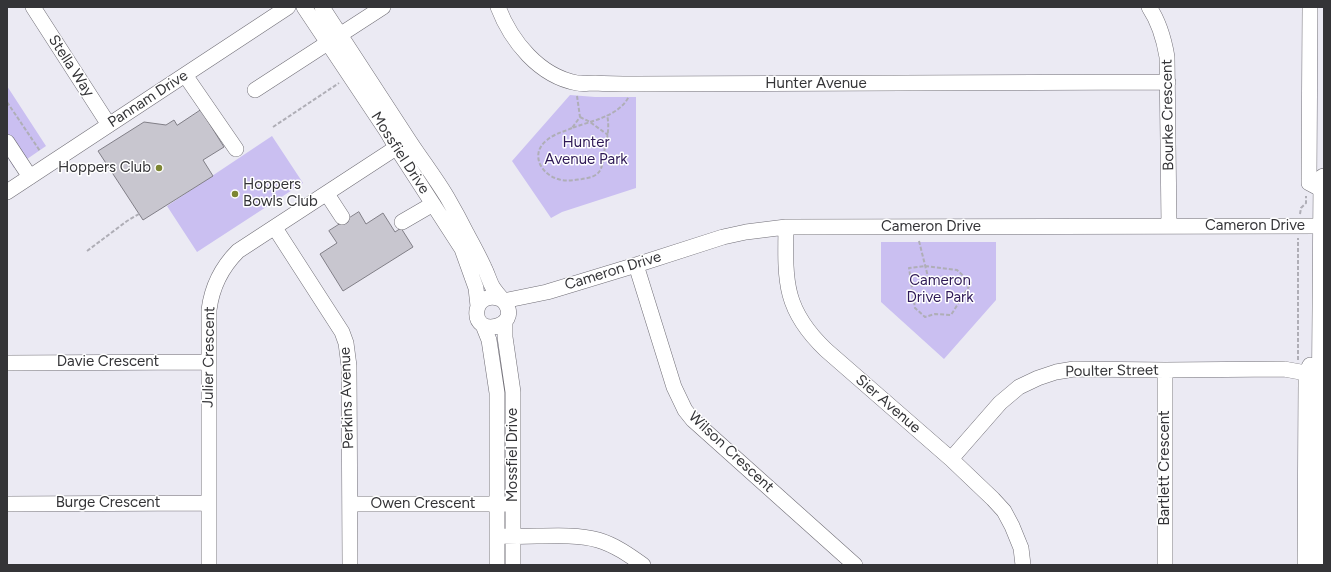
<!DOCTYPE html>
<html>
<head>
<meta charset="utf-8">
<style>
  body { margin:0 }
  #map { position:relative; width:1331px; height:572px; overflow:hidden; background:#ebeaf3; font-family:Figtree,sans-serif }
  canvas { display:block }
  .frame { position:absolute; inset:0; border:8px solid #343437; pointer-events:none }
</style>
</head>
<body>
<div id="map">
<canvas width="1331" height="572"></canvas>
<div class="frame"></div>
</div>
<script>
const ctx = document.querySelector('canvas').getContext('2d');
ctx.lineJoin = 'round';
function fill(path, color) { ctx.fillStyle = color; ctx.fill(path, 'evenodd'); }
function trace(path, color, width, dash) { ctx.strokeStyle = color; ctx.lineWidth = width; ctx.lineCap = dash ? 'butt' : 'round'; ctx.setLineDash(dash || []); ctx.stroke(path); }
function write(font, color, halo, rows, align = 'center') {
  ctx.font = font + ' Figtree,sans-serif'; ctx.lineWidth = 3; ctx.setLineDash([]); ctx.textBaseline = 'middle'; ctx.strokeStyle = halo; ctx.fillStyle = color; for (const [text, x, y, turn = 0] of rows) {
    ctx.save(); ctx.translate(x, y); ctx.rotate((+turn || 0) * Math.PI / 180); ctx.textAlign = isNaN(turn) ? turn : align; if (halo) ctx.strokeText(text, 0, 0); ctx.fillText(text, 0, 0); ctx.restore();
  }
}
fill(new Path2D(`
  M7,86l39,60 -32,22 -7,-12z
  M570,95l25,2h41v91l-74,24 -11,6 -39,-57z
  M272,136l31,47 -106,69 -30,-46z
  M881,242h115v58l-52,59 -63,-57z`), '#cabff1');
const building = new Path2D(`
  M201,110l23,37 -21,13 10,16 -70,44 -45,-69 46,-29 22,3 8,-5 3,5z
  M359,212l7,12 17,-11 12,19 6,-4 12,19 -70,44 -23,-37 17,-11 -8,-12z`);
fill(building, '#c8c6cf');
trace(building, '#807e86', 1);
const minor = new Path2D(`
  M33,7l76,118
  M304,7l82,123 10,17 66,102 14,39 2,18
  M322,7c29,44 57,88 86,132 13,20 27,38 39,58 7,12 14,25 20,37 6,11 12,22 17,33 3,6 5,13 8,19 4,7 9,11 13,17 17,24 -32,36 -28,7 2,-12 14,-15 23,-11
  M498,7c13,34 41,69 79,76 6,1 12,0 18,0 14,1 27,1 41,1l532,-2
  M1149,7c10,15 15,32 18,50l2,169
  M1310,7l-1,176 15,8
  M185,75l51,74
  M255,90l128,-83
  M7,142l23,35
  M7,192l281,-185
  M327,194l15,23
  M402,222l31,-18
  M786,227c-1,55 -2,83 40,123l125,109 42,40 11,12 8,15 9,22 2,17
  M275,228l67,104 4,11 3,23 1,199
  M636,265l38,122 11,23 8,10 162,145
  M503,301l44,-9 89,-27 87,-28 23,-5 40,-5 537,-1
  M505,322v15l8,55v173
  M483,325l6,15 8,53v172
  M7,363l201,-1
  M1165,370v195
  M951,459l49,-56 19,-16 19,-9 18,-6 18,-3 91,1 119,-1 22,4
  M7,504l201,-1
  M350,504h155
  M503,536c28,2 68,-4 95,4 17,5 31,15 45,25
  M209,565v-255c3,-24 12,-42 29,-59l170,-111
  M1305,565l1,-184v-8l4,-8`);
const highway = new Path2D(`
  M1321,565l3,-386`);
trace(minor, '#706e76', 16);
trace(highway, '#706e76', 22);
trace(new Path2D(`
  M577,96l3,21 -8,11c19,-7 48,-12 57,-32
  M7,102l33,49
  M580,117l10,5 18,13
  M273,127l66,-44
  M572,128c-9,4 -18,6 -25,12 -17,13 -7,34 11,39 8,3 16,1 24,0 6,-1 13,-2 17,-7 4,-5 4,-14 5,-20 3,-12 6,-25 3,-37
  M1300,214l1,-6 5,-5v-7
  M919,241l10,40
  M87,251l40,-30 12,-7
  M925,266l32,4 14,13 -20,32 -16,-1 -10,3 -10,-9 -6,-40z
  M1298,360v-122`), '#afaeb6', 2, [4, 2]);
trace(minor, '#fff', 15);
trace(highway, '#fff', 21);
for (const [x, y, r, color] of [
  [159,168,4,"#7d8633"],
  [235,194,4,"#7d8633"]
]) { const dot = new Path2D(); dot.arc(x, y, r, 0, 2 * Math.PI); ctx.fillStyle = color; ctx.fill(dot); trace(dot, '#fff', 1.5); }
write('15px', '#343437', '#fff', [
  ["Stella Way",71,66,57],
  ["Hunter Avenue",816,84],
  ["Pannam Drive",148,99,-33],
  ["Bourke Crescent",1168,115,-91],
  ["Mossfiel Drive",400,153,57],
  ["Cameron Drive",1255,226],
  ["Cameron Drive",931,227],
  ["Cameron Drive",613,271,-17],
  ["Julier Crescent",209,357,-89],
  ["Davie Crescent",108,362],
  ["Poulter Street",1112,371,-1],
  ["Perkins Avenue",347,398,-92],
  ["Sier Avenue",888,404,41],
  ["Wilson Crescent",731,452,43],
  ["Mossfiel Drive",513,455,-90],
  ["Bartlett Crescent",1165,468,-90],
  ["Burge Crescent",108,503],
  ["Owen Crescent",423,504]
]);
write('15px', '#2f1a57', '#fff', [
  ["Hunter",586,143],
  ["Avenue Park",586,160],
  ["Cameron",940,281],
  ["Drive Park",940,298]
]);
write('15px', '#343437', '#fff', [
  ["Hoppers Club",151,168],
  ["Hoppers",243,185,"left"],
  ["Bowls Club",243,202,"left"]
], 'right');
</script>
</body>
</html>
